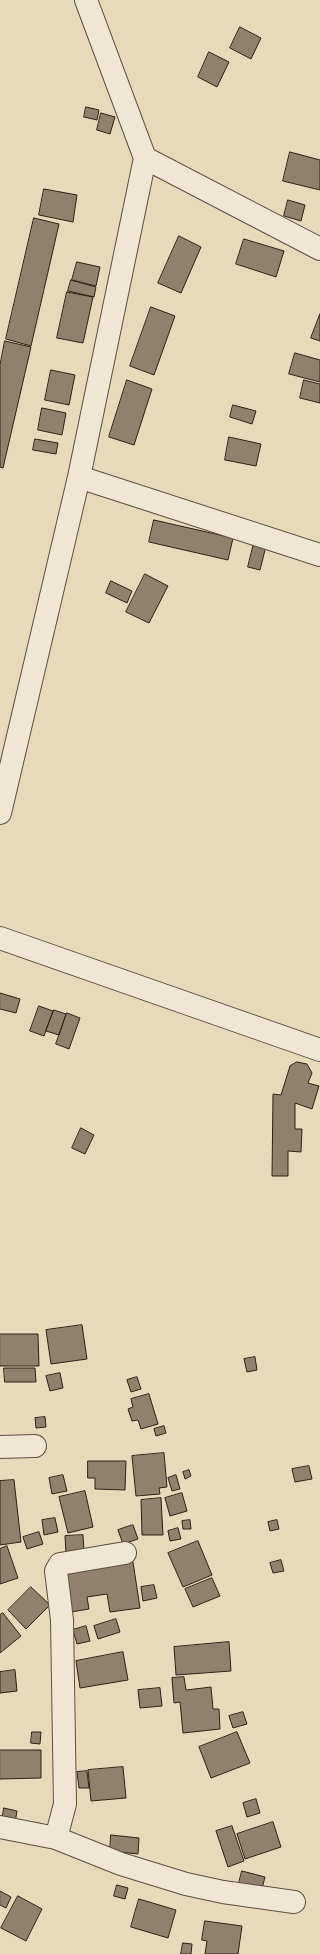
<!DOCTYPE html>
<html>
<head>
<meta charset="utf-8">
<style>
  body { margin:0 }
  canvas { display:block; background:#e7dabb }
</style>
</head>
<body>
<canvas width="320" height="1954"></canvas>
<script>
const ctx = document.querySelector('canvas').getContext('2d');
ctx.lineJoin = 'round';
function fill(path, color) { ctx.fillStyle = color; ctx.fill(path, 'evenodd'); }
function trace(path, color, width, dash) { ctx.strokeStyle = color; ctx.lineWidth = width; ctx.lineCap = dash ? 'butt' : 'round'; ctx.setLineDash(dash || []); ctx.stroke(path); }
const building = new Path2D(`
  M240,27l21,11 -10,21 -21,-11z
  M209,52l20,10 -12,25 -19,-10z
  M86,107l13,3 -2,10 -13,-3z
  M101,113l14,4 -5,17 -13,-4z
  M290,152l30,8v30l-37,-9z
  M44,189l33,6 -4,27 -34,-7z
  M288,200l17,5 -4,16 -17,-5z
  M34,218l25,6 -28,122 -25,-7z
  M179,236l22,11 -20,46 -23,-10z
  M244,239l40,12 -8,26 -40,-13z
  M77,262l23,5 -4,19 -24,-6z
  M71,280l25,7 -2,10 -26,-6z
  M67,292l26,5 -10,46 -26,-5z
  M151,307l24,9 -21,59 -24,-9z
  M320,314v27l-9,-3z
  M5,341l26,6 -28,121 -3,-1v-102z
  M295,353l25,7v22l-31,-8z
  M51,370l24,5 -6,30 -24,-5z
  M127,380l25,9 -18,56 -25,-8z
  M304,380l16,4v19l-20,-5z
  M233,405l23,6 -4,13 -22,-7z
  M42,408l24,5 -4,22 -24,-5z
  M229,437l32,7 -5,22 -31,-6z
  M35,439l23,4 -2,11 -23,-4z
  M154,520l79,18 -5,22 -79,-18z
  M254,543l12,3 -6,24 -12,-3z
  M145,574l23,12 -19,37 -23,-11z
  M111,581l21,10 -5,12 -21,-10z
  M0,993l20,6 -4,14 -16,-4z
  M39,1006l14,5 -9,25 -14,-5z
  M54,1010l12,4 -7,21 -13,-4z
  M67,1013l13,5 -11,31 -13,-5z
  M297,1062l10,2 5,9 -4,10 11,3 -7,23 -17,-6v26h7l-1,23 -13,-1v25h-16l1,-82 8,1 9,-29z
  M81,1128l13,7 -9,19 -13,-6z
  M82,1325l5,34 -36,5 -5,-34z
  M0,1334h38l1,32h-39z
  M255,1357l2,13 -10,2 -3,-13z
  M4,1368h31l1,14h-31z
  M60,1373l3,15 -13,3 -4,-15z
  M137,1377l4,12 -10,3 -4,-12z
  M149,1394l9,30 -17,5 -3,-9 -6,1 -4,-12 5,-2 -2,-8z
  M45,1417l1,10 -10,1 -1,-10z
  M164,1426l2,7 -10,3 -2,-7z
  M164,1453l3,34 -8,1 1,6 -24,2 -4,-40z
  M88,1461h38l-1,29 -30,-1v-11h-7z
  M309,1466l3,13 -17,3 -3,-13z
  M189,1470l2,6 -6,3 -2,-7z
  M63,1475l4,16 -15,3 -3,-16z
  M176,1475l4,14 -8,2 -4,-13z
  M14,1480l7,62 -21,3v-64z
  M85,1491l8,36 -25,6 -9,-36z
  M182,1493l5,18 -17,5 -5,-18z
  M161,1498l2,37h-21l-1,-35z
  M55,1518l3,14 -14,3 -2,-15z
  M190,1520l1,9h-8l-1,-8z
  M277,1520l2,9 -9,2 -2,-9z
  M133,1525l5,14 -15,5 -5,-14z
  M178,1528l3,11 -11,2 -2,-10z
  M39,1532l4,12 -16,5 -4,-12z
  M83,1535l1,17 -18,2 -1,-18z
  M198,1541l14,34 -29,12 -15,-34z
  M7,1546l11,32 -18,6v-35z
  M281,1560l3,11 -11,2 -3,-10z
  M133,1562l7,46 -30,4 -3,-18 -20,3 2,12 -18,3 -6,-40z
  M212,1578l8,18 -27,11 -8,-18z
  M154,1585l3,13 -14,3 -2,-14z
  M31,1587l19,18 -24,24 -18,-19z
  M3,1613l18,23 -21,17v-38z
  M116,1619l4,13 -22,7 -4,-13z
  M86,1626l4,15 -13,3 -4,-14z
  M229,1642l2,29 -55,4 -2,-28z
  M123,1652l5,28 -48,8 -4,-27z
  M15,1670l2,21 -17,2v-21z
  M184,1677l2,13 25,-3 2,22h6l1,20 -37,4 -3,-31 -6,1 -2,-25z
  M160,1688l2,18 -22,2 -2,-18z
  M243,1712l4,12 -14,4 -4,-12z
  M32,1732h9l-1,12 -9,-1z
  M237,1732l13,31 -39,15 -12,-31z
  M0,1750h41v28l-41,1z
  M123,1767l3,31 -35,3 -3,-31z
  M87,1771l2,17h-10l-2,-16z
  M256,1799l4,14 -13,4 -4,-14z
  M4,1808l13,3 -2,12 -13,-2z
  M273,1822l8,25 -36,12 -8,-25z
  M232,1826l12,35 -16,6 -12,-36z
  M111,1835l28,3 -1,16 -28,-3z
  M242,1871l23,6 -3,12 -23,-6z
  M117,1885l11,3 -3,11 -11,-3z
  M0,1891l11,6 -5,11 -6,-3z
  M18,1896l24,13 -16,32 -25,-13z
  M139,1899l37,11 -8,28 -37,-11z
  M205,1921l37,5 -4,28h-33l2,-13 -5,-1z
  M183,1943l9,1 -1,10h-10z`);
fill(building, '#8f816c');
trace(building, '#2f2117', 1);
const minor = new Path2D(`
  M86,0l59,158 -66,319 241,78
  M145,158l175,91
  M0,813l79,-336
  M0,938l320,112
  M0,1447l35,-1
  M0,1827l56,11 65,26 65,20 37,8 71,10
  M56,1838l9,-34 -3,-184 -6,-49 4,-7 65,-11`);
trace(minor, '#5d4f40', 24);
trace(minor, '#efe7d3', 22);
</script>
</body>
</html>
